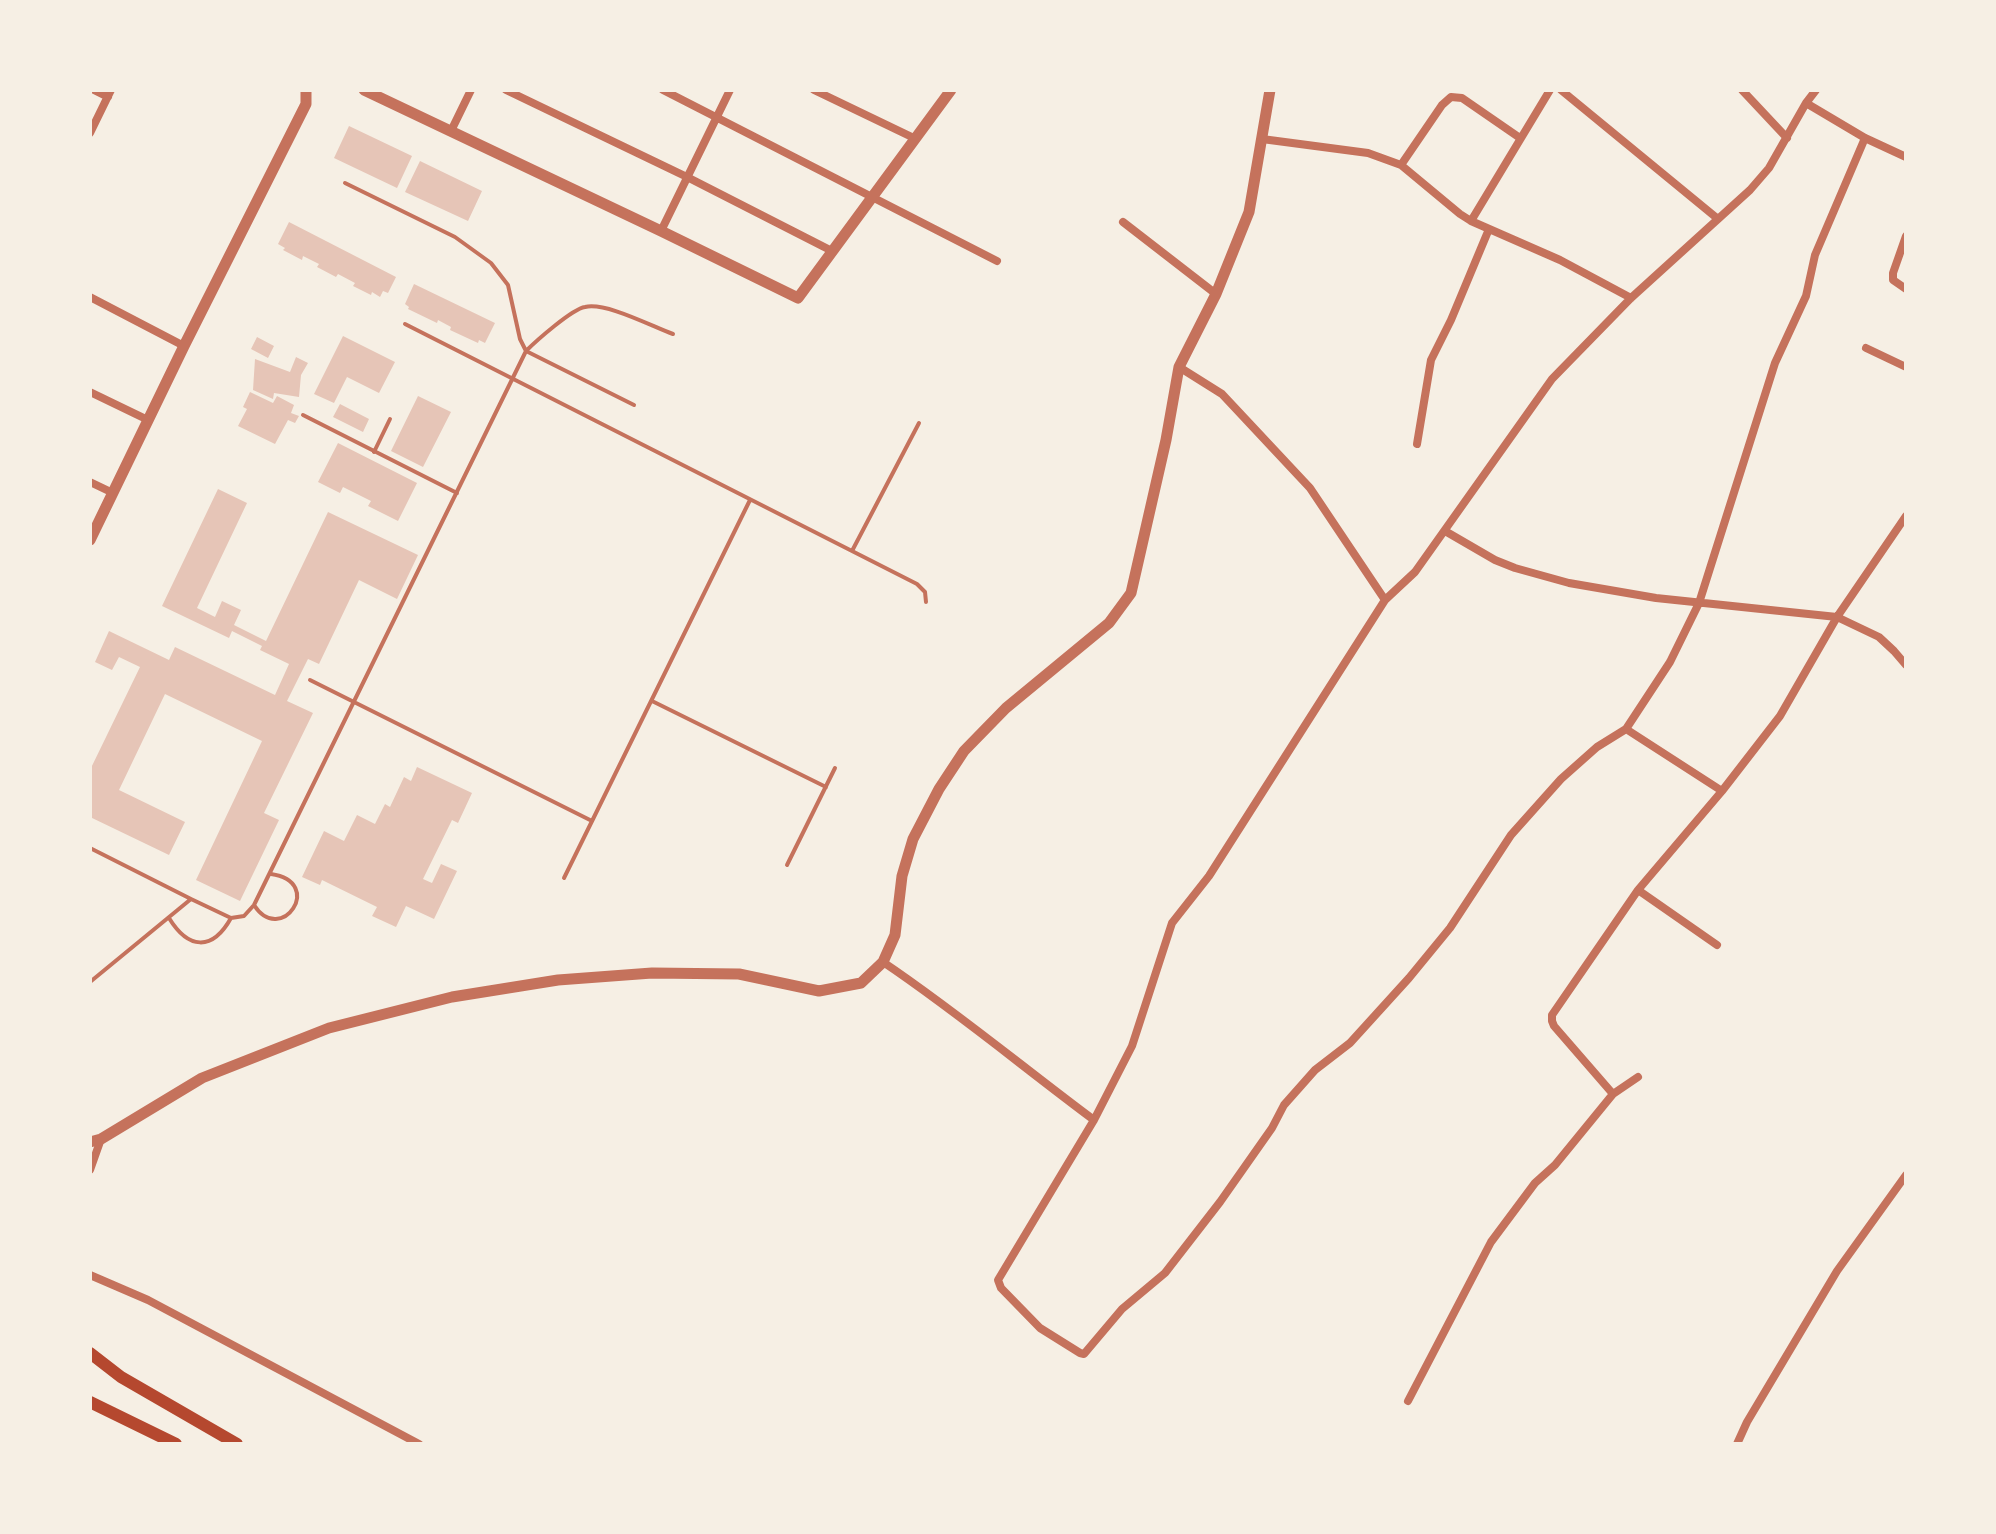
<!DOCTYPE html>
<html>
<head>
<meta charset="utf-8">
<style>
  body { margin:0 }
  #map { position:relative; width:1996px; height:1534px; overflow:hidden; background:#f6efe4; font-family:Rubik,sans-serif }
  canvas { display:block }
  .frame { position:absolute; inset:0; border:92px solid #f6efe4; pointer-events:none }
</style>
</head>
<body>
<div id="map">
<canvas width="1996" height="1534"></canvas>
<div class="frame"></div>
</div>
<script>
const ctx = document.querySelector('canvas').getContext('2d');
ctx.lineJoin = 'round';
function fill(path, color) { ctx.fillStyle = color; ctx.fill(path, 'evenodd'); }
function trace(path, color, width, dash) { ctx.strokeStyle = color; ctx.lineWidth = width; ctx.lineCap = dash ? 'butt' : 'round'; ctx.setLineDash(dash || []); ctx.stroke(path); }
fill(new Path2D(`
  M349,126l63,30 -15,32 -63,-30z
  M420,161l62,30 -14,30 -63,-29z
  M289,222l107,55 -8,16 -5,-2 -3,6 -8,-5 -1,3 -18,-9 2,-3 -17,-9 -2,3 -19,-10 2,-3 -16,-8 -1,4 -19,-10 2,-2 -7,-4z
  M414,284l81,39 -10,20 -6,-3 -1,3 -28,-13 1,-3 -13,-7 -1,3 -29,-14 1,-2 -4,-3z
  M343,336l52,26 -16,31 -32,-16 -13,26 -20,-9z
  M257,337l17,9 -6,12 -17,-9z
  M296,357l12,6 -7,12 -2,22 -25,-4 -1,6 -20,-9 2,-31 35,13z
  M250,392l23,11 4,-7 17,9 -3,8 8,3 -4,7 -7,-3 -13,24 -37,-18 9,-17 -4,-2z
  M418,396l33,16 -28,55 -32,-16z
  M340,404l29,15 -6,13 -30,-15z
  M338,443l79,40 -19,38 -30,-15 3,-5 -28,-14 -3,6 -22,-11z
  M218,489l29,14 -50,105 18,9 7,-16 19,9 -7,15 32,16 62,-129 90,43 -21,44 -38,-19 -40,84 -11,-5 -21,42 26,12 -49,100 15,7 -39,81 -44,-21 66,-139 -97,-47 -46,96 66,32 -16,33 -79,-38v-47l50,-103 -21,-10 -7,13 -17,-8 14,-31 60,29 6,-13 100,48 14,-31 -29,-14 2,-4 -30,-15 -3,7 -67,-32z
  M417,767l55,26 -14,30 -6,-3 -29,59 9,4 9,-19 16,7 -23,48 -28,-13 -10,21 -24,-11 5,-9 -55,-27 -2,5 -18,-8 22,-46 20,10 13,-26 18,9 10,-20 5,3 14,-30 7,4z`), '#e6c5b7');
trace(new Path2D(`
  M345,183l110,54 36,26 17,22 12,54 6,12 108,54
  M405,324l512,260 8,8 1,10
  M303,415l154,78
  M374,452l16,-33
  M852,551l67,-128
  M310,680l282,141
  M652,701l174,86
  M90,848l101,51
  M787,865l48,-97
  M564,878l186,-378
  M254,905c27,42 72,-23 17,-31
  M169,918c19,31 43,34 62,0
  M90,982l101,-83 40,19 13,-2 10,-11 272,-554c10,-10 46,-42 59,-44 21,-5 66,19 88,27`), '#c5725c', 4);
trace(new Path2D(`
  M94,90l14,7
  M506,90l181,87 145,74
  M663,90l334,171
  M814,90l102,49
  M1561,90l157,129
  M1742,90l45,48
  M1816,90l-10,13 -37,65 -19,22 -119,108 -79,81 -137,193 -30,28 -176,276 -37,47 -40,123 -38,74 -96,160 3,8 39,40 40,25 4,1 38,-45 43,-36 55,-71 52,-74 12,-23 31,-35 35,-27 59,-65 41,-50 61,-93 50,-56 36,-32 29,-18 44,-67 29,-59 76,-240 31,-67 9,-41 50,-117
  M1806,103l59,35 41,19
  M451,131l20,-41
  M90,133l21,-43
  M1262,139l106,14 33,12 59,49 11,7 89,39 71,38
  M1401,165l41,-60 9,-8 11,1 58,40
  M1471,221l79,-131
  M1123,222l93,72
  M661,231l69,-141
  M1906,236l-13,37v7l13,9
  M90,297l94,49
  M1866,348l40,19
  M1179,367l43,27 88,94 75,112
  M90,392l58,28
  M1417,444l14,-84 20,-40 38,-91
  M90,482l23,11
  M1445,531l50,29 20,8 54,15 87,15 181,19 42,20 15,14 12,14
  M1626,729l96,62
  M1638,890l79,55
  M883,962c73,49 141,106 211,158
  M1613,1094l-59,-68 -2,-5v-6l86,-125 84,-99 58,-75 57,-99 69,-101
  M90,1170l11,-31
  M90,1275l58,25 271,144
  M1408,1401l83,-159 44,-59 20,-18 58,-71 25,-17
  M1737,1444l10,-22 90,-151 69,-96`), '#c5725c', 8);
trace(new Path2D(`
  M364,90l297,141 137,67 153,-208
  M90,540l94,-194 122,-242v-14
  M90,1142l11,-3 101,-61 127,-50 123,-31 106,-17 94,-7 87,1 80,17 42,-8 22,-21 12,-27 7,-59 11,-37 26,-50 25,-38 42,-43 103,-85 22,-30 35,-153 13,-73 37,-73 33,-82 21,-122`), '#c5725c', 11);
trace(new Path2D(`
  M90,1353l31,24 116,67
  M90,1402l86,42`), '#b5482f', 12);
</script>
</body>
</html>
